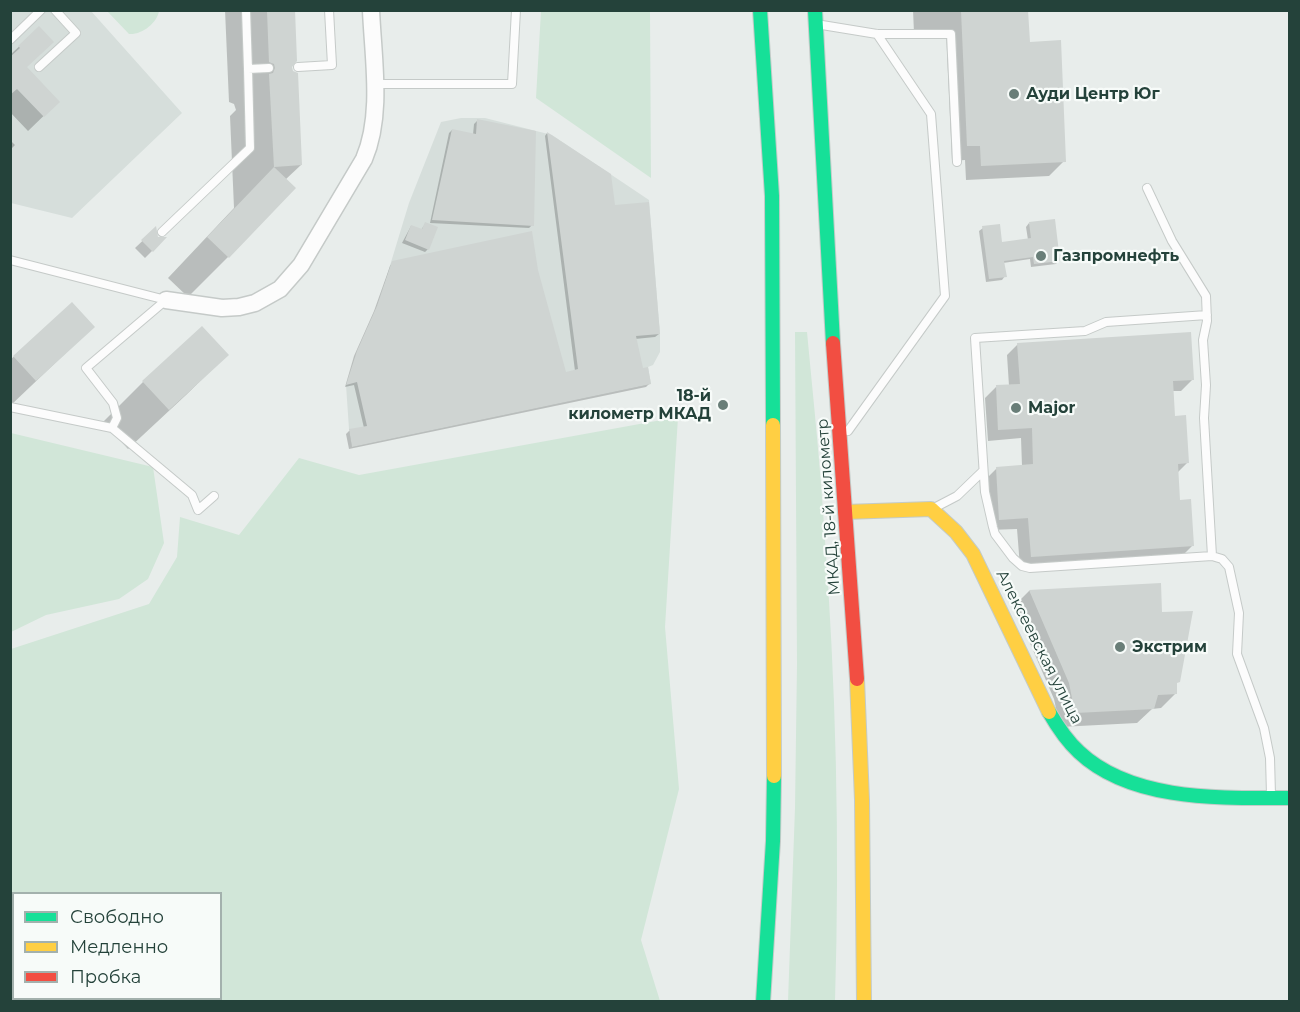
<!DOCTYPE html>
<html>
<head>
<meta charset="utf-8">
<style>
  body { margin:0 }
  #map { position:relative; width:1300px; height:1012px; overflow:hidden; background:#e8edeb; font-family:Montserrat,sans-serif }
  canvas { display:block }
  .frame { position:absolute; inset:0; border:12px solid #24423a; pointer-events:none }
  .legend { position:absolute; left:12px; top:892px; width:210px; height:108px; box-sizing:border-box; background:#f7fbf9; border:2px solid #a3b1ad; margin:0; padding:8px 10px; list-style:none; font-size:18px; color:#24423a }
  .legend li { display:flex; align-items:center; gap:12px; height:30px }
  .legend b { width:30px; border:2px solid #a3b1ad }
</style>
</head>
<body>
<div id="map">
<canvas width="1300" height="1012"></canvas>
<div class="frame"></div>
<ul class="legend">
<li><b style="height:8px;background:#16e098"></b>Свободно</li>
<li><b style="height:8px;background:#ffcf43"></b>Медленно</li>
<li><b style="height:8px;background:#f24e42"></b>Пробка</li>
</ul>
</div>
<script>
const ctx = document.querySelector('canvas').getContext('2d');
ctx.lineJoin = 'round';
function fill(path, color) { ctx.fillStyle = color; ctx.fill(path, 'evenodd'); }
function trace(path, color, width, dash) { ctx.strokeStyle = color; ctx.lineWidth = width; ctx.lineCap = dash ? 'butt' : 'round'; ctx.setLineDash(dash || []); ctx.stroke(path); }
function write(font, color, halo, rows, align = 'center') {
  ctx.font = font + ' Montserrat,sans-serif'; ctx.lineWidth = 4.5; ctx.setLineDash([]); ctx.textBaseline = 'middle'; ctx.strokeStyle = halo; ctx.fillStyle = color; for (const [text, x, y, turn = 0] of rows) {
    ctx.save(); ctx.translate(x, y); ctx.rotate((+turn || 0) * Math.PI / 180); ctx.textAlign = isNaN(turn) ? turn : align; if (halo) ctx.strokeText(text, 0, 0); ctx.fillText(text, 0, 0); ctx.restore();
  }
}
fill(new Path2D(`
  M11,11h80l91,102 -110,105 -61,-15z
  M461,118h24l67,17 97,65 11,134v18l-7,13 -5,2 3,17 -299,63 -3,-18 -3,-44 32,-80 31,-102 32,-81z`), '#d6dedb');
fill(new Path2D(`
  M107,11h52c-2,12 -17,24 -30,23z
  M541,11h109l1,167 -115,-80z
  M795,332h12c6,64 13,129 17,194 12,158 16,317 11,475h-47l7,-193 2,-144z
  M678,417l-13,210 14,162 -38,151 19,61 -530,1 -15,-3 105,-1v-104h-206l-1,75 -2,-1v-319l138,-45 28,-47 3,-40 59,18 60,-77 60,17z
  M11,433l142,34 11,76 -16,36 -29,20 -73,16 -35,17z`), '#d1e6d8');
fill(new Path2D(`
  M225,10h68l-3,56 11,99 -16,15 -57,77 -40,40 -20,-19 66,-70 -4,-92 6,-6 -2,-6 -5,-2z
  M913,10h114l1,33 36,118 -15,15 -83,4 -1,-20 -13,1 -6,-130 -32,2z
  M39,28l-13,39 32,35 -30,29 -18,-19v-57z
  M477,121l55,104 -3,3 -99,-5 19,-90 3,-3 21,5 1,-11z
  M547,133l67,74 45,127 -4,3 -20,2 7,31 8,13 -4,4 -297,62 -3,-15 3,-3 15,-3 -10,-43 -9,2 9,-31 20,-45 16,-45 3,-4 144,9 28,102 10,-2 -30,-235z
  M10,140l5,5 -5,5z
  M1029,223l30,38 -3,3 -25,3 -1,-8 -27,4 2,13 -3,4 -16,2 -7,-51 4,-3 18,16 27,-4 -2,-13z
  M425,224l3,25 -3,3 -23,-9 9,-17 10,4z
  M155,229l2,9 7,1 -19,19 -10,-10z
  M72,304l21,23 -83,79v-46z
  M1018,344l175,35 -12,12h-9l2,26 13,46 -10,10 2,28 13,45 -11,11 -161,10 -3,-38 -28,1 -3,-51 11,-11 25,-2 -1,-28 -33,3 -3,-43 11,-11 13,-1 -2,-31z
  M227,355l-41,40 -58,54 -25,-27 40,-40z
  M1159,584l2,30 15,79 -15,15 -9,1 -15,14 -77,4 -6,-28 -40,-93 15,-15z`), '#0003');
fill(new Path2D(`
  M267,10h28l2,51 -5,6 1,4 5,2 4,92 -28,2 -5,-93 4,-1 2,-5 -1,-4 -5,-2z
  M961,10h67l2,32 31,-2 5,122 -85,4 -1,-20h-13z
  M39,26l15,16 -27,25 33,35 -16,15 -27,-28 -7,6v-38l10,-9 -2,-2z
  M477,119l59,12 -2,95 -102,-6 20,-91 24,5z
  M547,132l64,42 4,31 34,-3 11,132 -24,2 7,32 5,-1 3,17 -299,63 -3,-18 18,-3 -10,-44 -11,3 11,-34 20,-45 15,-45 140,-30 6,39 28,102 12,-3z
  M274,167l22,21 -67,70 -22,-21z
  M1055,219l5,42 -26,3 -1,-7 -29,4 3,16 -18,2 -7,-53 18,-2 2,18 29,-4 -2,-16z
  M425,222l13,5 -9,23 -24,-10 6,-15 11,4z
  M156,226l2,11h9l-14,15 -12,-12z
  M72,302l23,25 -59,54 -23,-25z
  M202,326l27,29 -60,55 -27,-29z
  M1191,332l3,48 -21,1 2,35 11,-1 3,48 -11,1 2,36 11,-1 3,47 -163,11 -3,-39 -29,2 -3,-53 37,-3 -1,-36 -34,2 -2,-45 24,-1 -3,-41z
  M1161,583l1,29 31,-1 -13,71 -3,1v11l-19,1 -4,14 -79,4 -6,-30 -40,-93z`), '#cfd4d2');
const lane = new Path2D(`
  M246,10l2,59
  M822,25l55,9h74l6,128
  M10,40l31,-30
  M39,67l37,-34 -21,-23
  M298,67l34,-2 -3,-55
  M375,84h137l4,-74
  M1147,188l25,53 34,55 1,25 -4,19 3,45 -2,33 8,138
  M162,232l88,-84 -2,-79 21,-1
  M10,260l156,40
  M166,300l-80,68 27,35 4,15 -5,10 80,67 6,15 16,-14
  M1207,315l-101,7 -21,9 -110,7 10,154 8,35 2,7 18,24 9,8 8,2 182,-12 10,3 7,8 10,46 -2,41 27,74 6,30 1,37
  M10,407l102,21
  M848,431l97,-135 -14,-182 -54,-80
  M934,508l23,-12 26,-25`);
const street = new Path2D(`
  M166,300l56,8 17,-1 16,-4 25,-14 21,-24 63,-106c19,-44 9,-101 7,-149`);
const fast = new Path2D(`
  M760,10l12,186 1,229
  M815,10l18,333
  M1049,712c8,14 18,29 30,40 53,50 144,46 211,46
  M763,1002l10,-161 1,-65`);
const slow = new Path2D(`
  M773,425l1,351
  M845,512l86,-3 25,23 17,22 76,158
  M857,679l5,121 2,202`);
const jam = new Path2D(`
  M833,343l24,336`);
trace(lane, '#c5cac8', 10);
trace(street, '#c5cac8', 19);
trace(fast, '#c3cbc8', 16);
trace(slow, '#c3cbc8', 16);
trace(jam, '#c3cbc8', 16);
trace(lane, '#fcfcfc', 8);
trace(street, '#fcfcfc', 16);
trace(fast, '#16e098', 14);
trace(slow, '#ffcf43', 14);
trace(jam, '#f24e42', 14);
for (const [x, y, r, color] of [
  [1014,94,6,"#697e78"],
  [1041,256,6,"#697e78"],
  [723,405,6,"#697e78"],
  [1016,408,6,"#697e78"],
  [1120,647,6,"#697e78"]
]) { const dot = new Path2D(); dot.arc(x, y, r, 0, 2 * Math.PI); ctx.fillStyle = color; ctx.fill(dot); trace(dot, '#f7fbf9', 2); }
write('bold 16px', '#24423a', '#f7fbf9', [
  ["Ауди Центр Юг",1026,94],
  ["Газпромнефть",1053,256],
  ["18-й",711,396,"right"],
  ["километр МКАД",711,414,"right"],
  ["Major",1028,408],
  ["Экстрим",1132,647]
], 'left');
write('16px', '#24423a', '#f7fbf9', [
  ["МКАД, 18-й километр",829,507,-94],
  ["Алексеевская улица",1039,647,63]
]);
</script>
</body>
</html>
